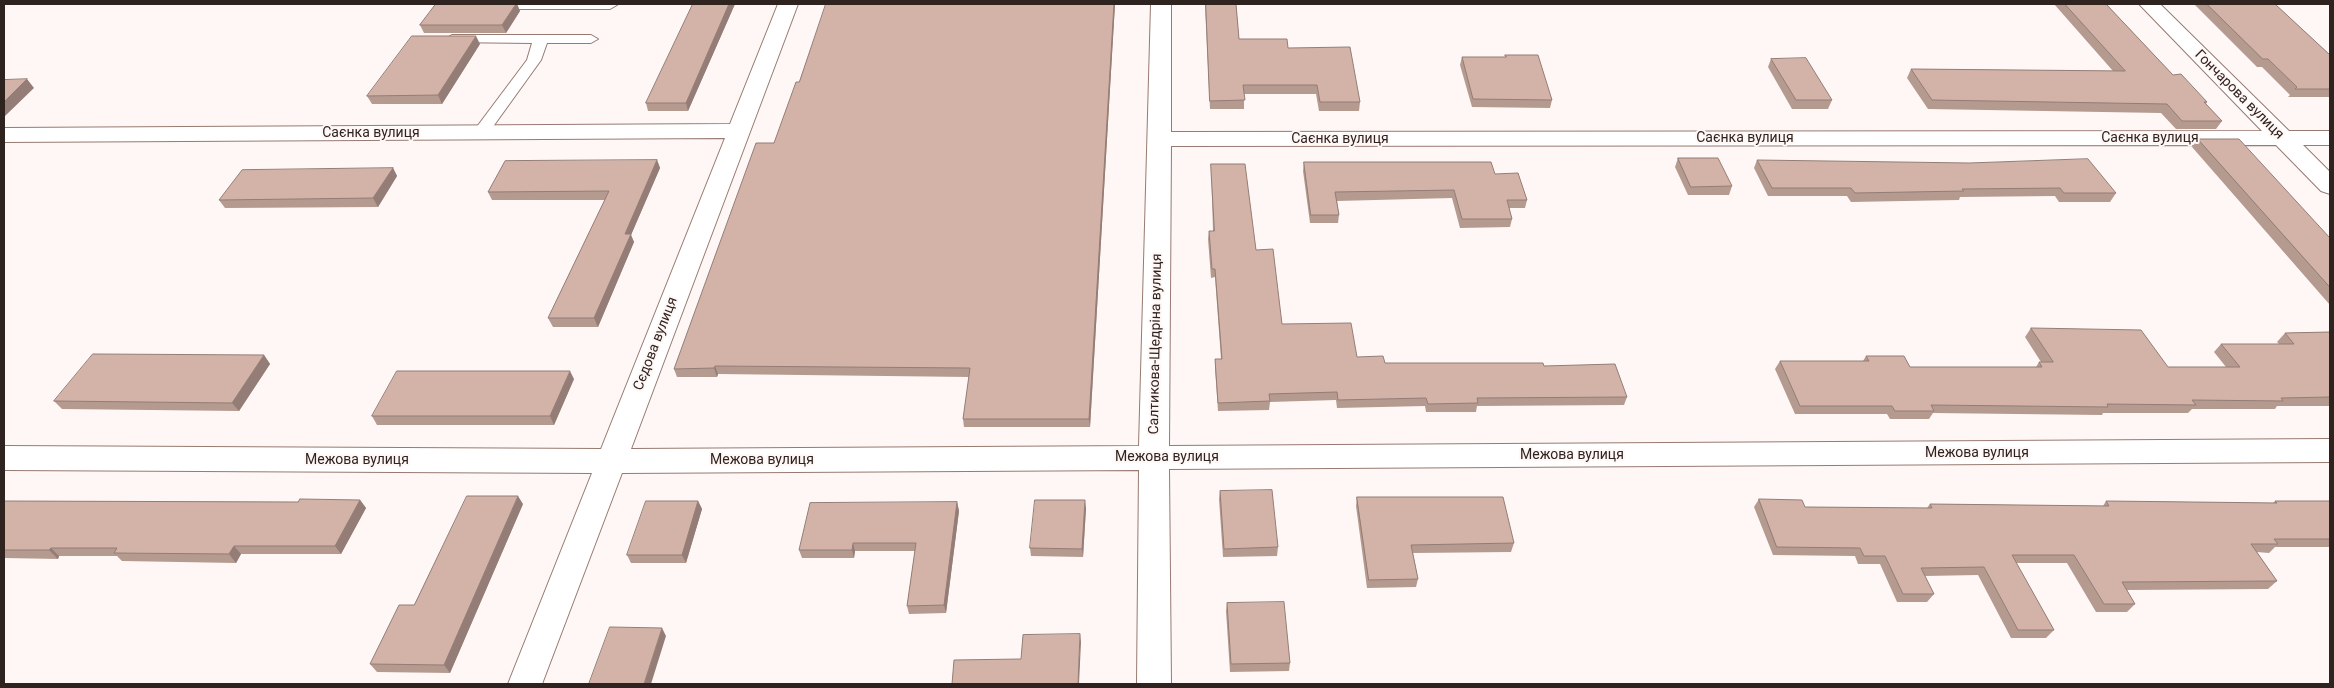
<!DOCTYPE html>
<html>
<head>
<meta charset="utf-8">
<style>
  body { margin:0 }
  #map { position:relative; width:2334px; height:688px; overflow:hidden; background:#fef7f5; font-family:Roboto,sans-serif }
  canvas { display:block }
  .frame { position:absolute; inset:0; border:5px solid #2f231f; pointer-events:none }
</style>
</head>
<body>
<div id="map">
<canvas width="2334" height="688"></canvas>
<div class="frame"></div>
</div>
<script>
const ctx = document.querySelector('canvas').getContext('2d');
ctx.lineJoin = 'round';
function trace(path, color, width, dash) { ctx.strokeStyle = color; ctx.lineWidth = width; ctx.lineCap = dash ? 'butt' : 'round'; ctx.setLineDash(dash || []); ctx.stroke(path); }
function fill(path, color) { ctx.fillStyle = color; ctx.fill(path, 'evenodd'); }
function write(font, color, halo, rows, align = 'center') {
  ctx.font = font + ' Roboto,sans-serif'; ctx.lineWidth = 4; ctx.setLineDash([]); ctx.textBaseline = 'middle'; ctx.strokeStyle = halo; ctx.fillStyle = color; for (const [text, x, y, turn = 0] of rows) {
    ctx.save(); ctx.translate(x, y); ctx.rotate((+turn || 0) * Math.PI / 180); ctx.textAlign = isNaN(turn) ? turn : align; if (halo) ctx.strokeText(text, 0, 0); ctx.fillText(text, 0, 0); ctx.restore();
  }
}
const lane = new Path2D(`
  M485,4h131l1,1 -7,4h-119l-5,-1z
  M452,35h139l7,4 -7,4h-44l-6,17 -54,75h-12l-2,-3 54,-72 5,-17 -85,-1 -2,-3z`);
const street = new Path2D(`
  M778,4h20l-167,445 508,-3 12,-442h20v128l1091,-1 -123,-127h21l129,127h41v14h-27l27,27v22l-9,-3 -45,-46 -1105,1 -2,300 1161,-7v23l-1161,7 2,215h-34l2,-214 -517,3 -80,211h-34l84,-211 -588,-3v-24l597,3 124,-311 -721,4v-14l726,-4z`);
trace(lane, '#977a70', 2);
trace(street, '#977a70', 2);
fill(lane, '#fff');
fill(street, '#fff');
fill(new Path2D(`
  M436,4h81l3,7 -14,22h-82l-4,-8z
  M693,4h42l-47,107h-40l-2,-8z
  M1115,4l-25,423h-126l-1,-8 6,-42 -251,-3 -1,3h-40l-3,-8 100,-226 25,-61z
  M1205,4h31l3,35 49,9 72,54 -1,9h-40l-3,-17h-72v15h-34z
  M2054,4h52l67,71 34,27 -1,2 16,17 -6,8h-40l-15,-16 -233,-4 -21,-31 4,-9 202,2z
  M2194,4h81l55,51v42h-42l2,-2 -28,-28h-5z
  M480,44l-38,60h-70l-5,-8z
  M1505,55l47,45 -2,8 -78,-1 -12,-42 2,-8h43z
  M1771,59l61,41 -4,9h-36l-24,-42z
  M2198,139l132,99v67l-138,-158z
  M1678,158l54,28 -3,9h-41l-13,-28z
  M657,160l3,8 -29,67 3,7 -36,85h-45l-5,-9 57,-118h-113l-4,-8z
  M1757,160l359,33 -6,9h-51l-4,-6 -95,1 -1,3 -108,2 -4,-6h-79l-14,-28z
  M1304,162l191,12 32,26 -2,8h-16l3,11 -2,8 -50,1 -8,-30 -115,3 2,14 -1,8h-28l-7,-52z
  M1211,164l45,86 26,74 75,33 28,6 159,3 83,31 -3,8 -147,1 -1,6h-50l-1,-6 -88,2 -1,-8 -66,2 -1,8 -51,1 -3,-43v-9h6l-6,-82 -4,1 -3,-39 1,-8h4z
  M393,168l4,8 -19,31 -153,1 -6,-8z
  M2031,328l137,39h58l-12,-15 7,-8h58l-2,-2 8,-9 45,-1v74h-53l-2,3h-83l-4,4h-85l-1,2 -169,-2 -4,6h-39l-3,-5h-92l-20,-45 5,-8h83l3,-5 44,11h126l3,-5h2l-16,-25z
  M264,355l6,9 -31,47 -177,-2 -8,-8z
  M574,379l-20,46h-177l-5,-9z
  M1220,491l58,56 -1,9 -54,1 -4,-58z
  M1357,497l157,46 -3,9 -98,1 5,26 -2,8 -49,1 -11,-82z
  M1759,499l46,8 122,1 3,-4 173,2 3,-5 167,2 2,-2h55v46h-55l-6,6 -12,-1 20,29 -9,8 -141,1 8,14 -8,8h-31l-29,-49h-51l38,67 -8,8h-35l-33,-63 -53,1 9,18 -7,8h-30l-17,-38h-22l-3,-8 -82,-1 -19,-48z
  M360,500l6,8 -25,46h-100l-5,9 -114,-2 -5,-5h-58l-1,3 -54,-1v-57l294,1z
  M698,501l4,8 -16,54h-55l-4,-8z
  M957,502l2,9 -13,102 -37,1 -2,-8 8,-55h-60l-1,7h-52l-3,-8z
  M523,504l-73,169 -73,-1 -7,-8 44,-59z
  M1086,508l-3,49 -52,-1 -1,-8z
  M1227,603l63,60 -1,8 -59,1 -4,-61z`), '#b59a90');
fill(new Path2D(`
  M516,4h1l3,7 -14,22 -4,-8z
  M729,4h6l-47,107 -2,-8z
  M1114,4h1l-25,423 -1,-8z
  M476,36l4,8 -38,60 -4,-9z
  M27,79l7,9 -30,29v-15z
  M657,160l3,8 -29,67 3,7 -36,85 -4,-9 31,-84z
  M393,168l4,8 -19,31 -5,-9z
  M264,355l6,9 -31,47 -7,-8z
  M715,366l3,8 -1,3 -3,-9z
  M570,371l4,8 -20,46 -4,-9z
  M518,496l5,8 -73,169 -6,-8z
  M360,500l6,8 -25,46 -6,-8z
  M1085,500l1,8 -3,49 -1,-8z
  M698,501l4,8 -16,54 -4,-8z
  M957,502l2,9 -13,102 -2,-8z
  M853,543l2,8 -1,7 -2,-8z
  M234,546l7,8 -5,9 -7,-9z
  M51,548l8,8 -1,3 -9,-9z
  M662,628l4,8 -15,48h-7z
  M1080,634l1,8 -2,42h-1z`), '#947d76');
const building = new Path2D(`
  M436,4h80l-14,21h-82z
  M693,4h36l-43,99h-40z
  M826,4h288l-25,415h-126l7,-51 -255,-2 -1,2 -40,1 82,-226h18l22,-61h3z
  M1206,4h30l3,35h48l1,9 62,-1 10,55h-40l-3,-17h-74l2,15 -35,1z
  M2065,4h41l67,71 8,-1 26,28h-3l18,19h-40l-15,-17 -235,-4 -21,-31 214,2z
  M2207,4h68l55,51v34h-35l2,-2 -29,-28h-5z
  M412,36h64l-38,59 -71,1z
  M1505,55h33l14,45 -79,-1 -11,-42h44z
  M1806,58l26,42h-36l-25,-41z
  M27,79l-23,23v-22z
  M2198,139h41l91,99v49z
  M1678,158h40l14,28 -41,1z
  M2088,159l28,34h-52l-4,-5 -98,1 2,2 -109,2 -4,-5h-79l-15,-28 212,3z
  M657,160l-32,74h6l-37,84h-46l61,-127 -121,1 17,-31z
  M1304,162h187l4,12 23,-1 9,27h-20l5,19h-50l-8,-29 -119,2 4,23h-28z
  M1211,164h34l11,86 17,-1 9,75 69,-1 6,34 26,-1 2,7h158l1,3 71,-2 12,33 -150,1 1,5 -50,1 -2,-6 -88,2 -1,-8 -68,2 1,7 -52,2 -3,-44h7l-7,-90h-3l-3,-38h5z
  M393,168l-20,30 -154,2 23,-30z
  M2031,328l110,2 27,37h72l-19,-23h73l-9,-11 45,-1v65l-49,1 2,3 -91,-1 4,5 -89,-1 1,3 -177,-2 3,6h-39l-3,-5h-92l-20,-45h89l-3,-5h38l6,11h132l-3,-5h14z
  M93,354l171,1 -32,48 -178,-2z
  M397,371h173l-20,45h-178z
  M1272,490l6,57 -54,2 -4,-58z
  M467,496h51l-74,169 -74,-1 29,-59h15z
  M1357,497h146l11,46 -103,2 7,34 -49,1z
  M300,499l60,1 -25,46h-101l-5,8 -115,-1 3,-5h-66l-2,2h-45v-49l294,1z
  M1759,499l43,1 3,7 127,1 -2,-4 179,2 -3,-5 171,2 -2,-2h55v38h-56l4,5h-27l26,37 -155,1 13,22h-31l-30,-49h-62l42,75h-36l-34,-63 -63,1 13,26h-31l-18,-38h-21l-4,-8 -83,-1z
  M1035,500h50l-3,49 -52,-1z
  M646,501h52l-16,54h-55z
  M957,502l-13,103 -37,1 9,-63h-63l-1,7h-53l11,-47z
  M1284,602l6,61 -59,1 -4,-61z
  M610,627l52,1 -18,56h-55z
  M1080,634l-2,50h-126l2,-24 67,-1 2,-24z`);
fill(building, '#d3b3a8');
trace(building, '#947d76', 1);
write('14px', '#2f231f', '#fef7f5', [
  ["Гончарова вулиця",2239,95,45],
  ["Саєнка вулиця",371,133],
  ["Саєнка вулиця",1745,138],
  ["Саєнка вулиця",2150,138],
  ["Саєнка вулиця",1340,139],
  ["Сєдова вулиця",656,344,-69],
  ["Салтикова-Щедріна вулиця",1156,344,-89],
  ["Межова вулиця",1977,453],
  ["Межова вулиця",1572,455],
  ["Межова вулиця",1167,457],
  ["Межова вулиця",357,460],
  ["Межова вулиця",762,460]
]);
</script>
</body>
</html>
